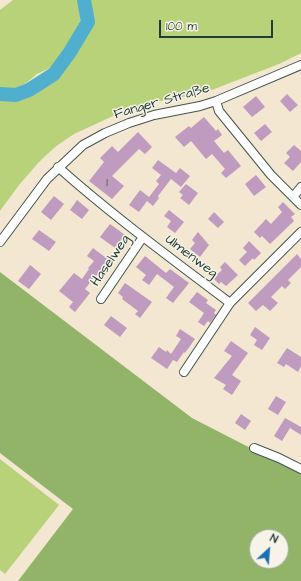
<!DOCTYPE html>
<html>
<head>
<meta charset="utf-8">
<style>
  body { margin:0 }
  #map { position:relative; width:301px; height:581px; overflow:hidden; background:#f3e7d1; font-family:"Architects Daughter",sans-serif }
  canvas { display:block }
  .north { position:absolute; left:249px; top:529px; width:40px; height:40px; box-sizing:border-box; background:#f7f3e8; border:1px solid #a1aaa0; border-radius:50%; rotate:26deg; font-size:11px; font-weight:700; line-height:16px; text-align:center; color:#1f3d34 }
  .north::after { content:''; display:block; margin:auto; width:14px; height:18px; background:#1f6fb2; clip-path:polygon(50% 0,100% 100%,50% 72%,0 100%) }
  .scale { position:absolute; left:159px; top:20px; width:114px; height:18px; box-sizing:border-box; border:2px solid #1f3d34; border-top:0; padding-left:5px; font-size:12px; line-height:14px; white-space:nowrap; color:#1f3d34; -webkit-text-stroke:3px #f7f3e8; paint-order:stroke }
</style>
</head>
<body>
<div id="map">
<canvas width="301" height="581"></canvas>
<div class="north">N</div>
<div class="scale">100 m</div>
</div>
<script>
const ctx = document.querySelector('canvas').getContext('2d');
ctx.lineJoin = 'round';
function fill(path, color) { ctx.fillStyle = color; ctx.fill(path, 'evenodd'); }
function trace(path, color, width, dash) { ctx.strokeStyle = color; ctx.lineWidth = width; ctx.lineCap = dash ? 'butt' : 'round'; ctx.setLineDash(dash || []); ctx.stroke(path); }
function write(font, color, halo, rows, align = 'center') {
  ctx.font = font + ' "Architects Daughter",sans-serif'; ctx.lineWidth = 3; ctx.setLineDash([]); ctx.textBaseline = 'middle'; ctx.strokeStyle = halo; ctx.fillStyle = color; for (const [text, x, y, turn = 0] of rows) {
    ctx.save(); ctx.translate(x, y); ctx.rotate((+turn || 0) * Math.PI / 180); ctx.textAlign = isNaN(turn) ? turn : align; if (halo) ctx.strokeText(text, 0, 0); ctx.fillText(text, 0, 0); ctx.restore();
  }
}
fill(new Path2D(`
  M13,0h66l2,22 -13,25 -16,20 -15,7 -12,10 -13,6 -12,-1v-79z
  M90,0h211v53l-22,11 -75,29 -49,9 -42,14 -39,18 -19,13 -16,15 -20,23 -19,26v-110l22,-3 8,-3 12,-11 12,-5 21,-29 16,-28 2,-7z
  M0,459l59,46 -54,69 -5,-4z`), '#b7d278');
fill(new Path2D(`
  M0,272l192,146 109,56v107h-283l55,-72 -73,-56zM257,537h24v24h-24z`), '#91b468');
trace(new Path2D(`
  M0,94l16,1 13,-5 25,-16 16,-22 18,-30 -4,-22`), '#50afce', 14);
fill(new Path2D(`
  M287,94l11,11 -8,7 -10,-11z
  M256,96l9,11 -13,10 -9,-10z
  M204,117l12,14 2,-2 4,6 -8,6 10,12 4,-3 13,16 -15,12 -5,-5 4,-4 -13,-15 -6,5 -15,-18 -7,6 -9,-10 14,-11 2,2z
  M265,124l7,8 -11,9 -7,-8z
  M138,132l14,15 -7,7 -6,-5 -27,27 12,10 -12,13 -23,-18 15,-19 -4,-4 12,-12 6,6z
  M294,145l7,6v11l-8,9 -9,-8 6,-6 -4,-4z
  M158,160l18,13 4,-5 10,8 -9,11 -10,-8 -13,17 1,2 -6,8 -6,-5 -8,11 -10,-7 11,-15 9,7 10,-13 -3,-3 5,-6 -9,-7z
  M256,175l10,12 -12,9 -9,-12z
  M186,184l12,9 -9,12 -9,-7 3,-3 -4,-3z
  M54,196l10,8 -13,16 -10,-8z
  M77,200l12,10 -7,9 -12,-9z
  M283,202l12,12 -4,3 3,4 -24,23 -8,-8 -2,2 -6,-6 12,-13 5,5 11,-12 -4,-5z
  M169,210l15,12 -9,11 -8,-6 4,-6 -7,-5z
  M214,212l10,10 -6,6 -10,-9z
  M110,224l15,11 -10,13 -15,-11z
  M39,230l17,12 -7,9 -17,-12z
  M198,232l11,13 -9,12 -10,-8 5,-6 -3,-3z
  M249,241l12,12 -7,7 -1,-2 -8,8 -6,-6 8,-8 -4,-4z
  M93,248l17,13 -12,15 -2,-1 -11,14 5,4 -15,19 -6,-5 4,-5 -14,-11 15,-18 8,6 7,-10 -1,-1 6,-7 -7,-5z
  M297,254l4,5v8l-13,13 3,3 -6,6 -3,-3 -11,11 7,6 -8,8 -7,-6 -7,6 -8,-8z
  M145,256l21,17 4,-4 19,14 -16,20 -7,-5 8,-11 -17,-13 -8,11 -7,-5 4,-5 -10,-8z
  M225,262l13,13 -12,11 -5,-4 -2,2 -6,-6 9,-8 -2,-3z
  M30,265l11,9 -12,15 -11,-8z
  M125,283l27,19 -12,16 -5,-4 3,-3 -16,-12 1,-2 -5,-4z
  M197,292l11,8 -2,3 10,7 -2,3 2,2 -6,8 -2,-2 -4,5 -6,-4 6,-9 -15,-11z
  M111,316l16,12 -7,9 -16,-12z
  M255,327l15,11 -8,12 -8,-5 3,-5 -7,-5z
  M180,329l15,10 -10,14 -1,-1 -7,10 -4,-2 -6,9 -16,-11 8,-11 7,5 1,-2 4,4 10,-15 -5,-3z
  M231,341l17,12 -16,22 9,6 -9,14 -9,-6 3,-4 -12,-7 18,-22 -8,-5z
  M287,348l14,9v9l-3,6 -12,-8 -2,3 -7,-4z
  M276,396l10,6 -8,13 -10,-6z
  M241,414l10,7 -6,9 -10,-7z
  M285,418l16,9v8l-11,-7 -8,13 -8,-5z`), '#bf9bbf');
const minor = new Path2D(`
  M216,101l3,10 52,64 30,30
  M58,167c55,49 114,92 172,136l71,-71
  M293,197l8,-10
  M0,242l47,-63 36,-34 22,-12 24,-10 25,-8 46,-9 16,-5 85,-36
  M101,299l42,-62
  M184,372l46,-69
  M254,448l25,10 22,11`);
trace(minor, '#3f564c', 10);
trace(minor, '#fff', 8);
write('12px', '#475457', null, [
  ["1",107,183]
]);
write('14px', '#1f3d34', '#f7f3e8', [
  ["Fanger Straße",162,102,-16],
  ["Ulmenweg",191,257,37],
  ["Haselweg",111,261,-56]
]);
</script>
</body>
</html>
